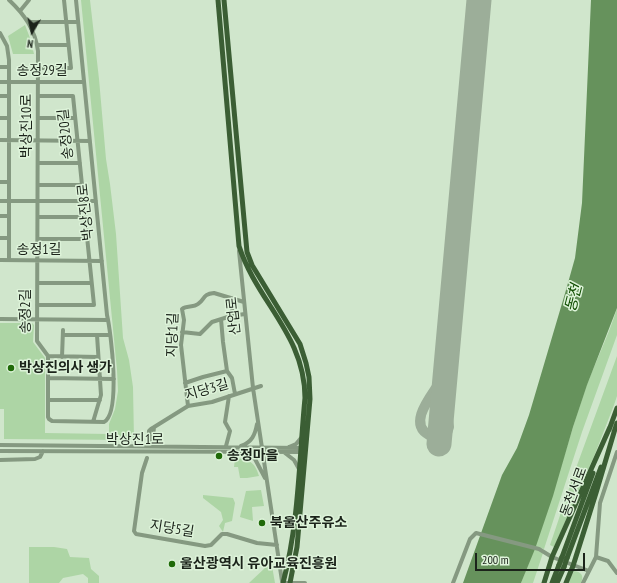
<!DOCTYPE html>
<html>
<head>
<meta charset="utf-8">
<style>
  body { margin:0 }
  #map { position:relative; width:617px; height:583px; overflow:hidden; background:#d0e6cc; font-family:"PT Sans Narrow",sans-serif }
  canvas { display:block }
  .north { position:absolute; left:12px; top:12px; width:40px; height:40px; -webkit-text-stroke:3px #ddf3d9; paint-order:stroke; rotate:189deg; font-size:11px; font-weight:700; line-height:16px; text-align:center; color:#1b231a }
  .north::after { content:''; display:block; margin:auto; width:14px; height:18px; background:#1b231a; clip-path:polygon(50% 0,100% 100%,50% 72%,0 100%) }
  .scale { position:absolute; left:475px; top:553px; width:110px; height:18px; box-sizing:border-box; border:2px solid #1b231a; border-top:0; padding-left:5px; font-size:12px; line-height:14px; white-space:nowrap; color:#1b231a; -webkit-text-stroke:3px #ddf3d9; paint-order:stroke }
</style>
</head>
<body>
<div id="map">
<canvas width="617" height="583"></canvas>
<div class="north">N</div>
<div class="scale">200 m</div>
</div>
<script>
const ctx = document.querySelector('canvas').getContext('2d');
ctx.lineJoin = 'round';
function fill(path, color) { ctx.fillStyle = color; ctx.fill(path, 'evenodd'); }
function trace(path, color, width, dash) { ctx.strokeStyle = color; ctx.lineWidth = width; ctx.lineCap = dash ? 'butt' : 'round'; ctx.setLineDash(dash || []); ctx.stroke(path); }
function write(font, color, halo, rows, align = 'center') {
  ctx.font = font + ' "PT Sans Narrow","Noto Sans KR",sans-serif'; ctx.lineWidth = 3; ctx.setLineDash([]); ctx.textBaseline = 'middle'; ctx.strokeStyle = halo; ctx.fillStyle = color; for (const [text, x, y, turn = 0] of rows) {
    ctx.save(); ctx.translate(x, y); ctx.rotate((+turn || 0) * Math.PI / 180); ctx.textAlign = isNaN(turn) ? turn : align; if (halo) ctx.strokeText(text, 0, 0); ctx.fillText(text, 0, 0); ctx.restore();
  }
}
fill(new Path2D(`
  M81,0h9l9,79 7,80 4,25 6,50 7,104 6,22 4,27 1,53 -130,-1v-30h-4v-86h32l2,2 -1,17 12,16v75l64,1v-10l6,-15 3,-18 -1,-21z
  M25,25l5,13 4,16h-21l-5,-18z
  M617,308v27l-35,97 -38,117 -7,-2 6,6 -10,30h-12c26,-62 41,-124 62,-187 10,-30 25,-58 34,-88z
  M617,356v40l-3,9 -19,49 -41,93 -4,-2 26,-77z
  M235,458c14,1 20,4 24,18l-12,2h-7l-2,-11h-4z
  M261,490l3,16 -12,1 1,14 -13,-4 6,-26z
  M203,495l30,3 2,5 -3,18 -7,2 -2,9 -4,-6 4,-6 -2,-8 -18,-14z
  M29,547h25l13,2 3,8 19,1 2,11 8,7v7h-11v-5l-5,-4 -20,4 -4,5h-30z
  M272,566l3,17h-26l17,-16z
  M574,571c8,1 10,5 7,12h-13z`), '#add5a5');
fill(new Path2D(`
  M591,0h26v308l-30,77 -14,42 -20,69 -18,53 -14,34h-58l39,-108 15,-27 12,-33 37,-125 9,-32 7,-55z`), '#66925c');
trace(new Path2D(`
  M444,389l5,38 -2,6 -3,4c-6,1 -10,1 -15,-2 -23,-12 5,-42 12,-55 3,-5 4,-10 5,-15`), '#9cae99', 10);
trace(new Path2D(`
  M439,444l40,-444`), '#9cae99', 25);
trace(new Path2D(`
  M9,0c15,14 26,29 29,51l-1,290 11,15v61l1,2 3,2 52,1c17,-9 7,-90 3,-107l-31,-315
  M20,11l9,-11
  M28,22h50
  M0,33l7,13 2,14v200
  M37,45h31
  M0,67h9
  M38,68h33l-7,-68
  M0,82h84
  M0,96h9
  M0,118h9
  M38,118h37
  M0,140l90,1
  M38,163h42
  M0,182h9
  M38,185h44l-9,-89h-35
  M0,201h96
  M0,216h9
  M0,238h9
  M38,239h49
  M239,251l14,137 29,193
  M0,260l102,1
  M38,283h53
  M37,305h57l-9,-88h-47
  M231,316l3,-17
  M0,319l108,1
  M182,332l18,2 12,-12 19,-6 14,-2
  M63,335h47
  M48,356l50,1
  M62,357l1,-27
  M227,371l5,7 3,16
  M48,378l66,1
  M185,383l18,-6 24,-6 -4,-29 -2,-23
  M48,400h52
  M188,406l-7,-61 3,-25 -2,-11c5,-4 11,-1 16,-5 7,-4 4,-10 16,-11l30,9
  M93,422l8,-27 -4,-60
  M149,440v-9l2,-2 37,-23 24,-4 49,-16
  M0,445l303,3
  M152,446l2,-19
  M226,446l4,-15 -5,-9 4,-26
  M241,446c11,-4 14,-11 16,-22
  M289,447l7,-3 5,-6
  M0,451l304,1
  M243,453l12,6 10,19
  M285,453l9,7 5,9
  M147,458l-5,15 -8,58 2,3 69,12 6,-1 11,-11h5l30,9 20,2
  M0,460l35,-1 5,-2 3,-6
  M596,557l12,4 9,12
  M285,583h20
  M453,583l17,-44 6,-6 63,16 13,8 37,14 7,-14 4,-54 17,-51
  M583,583l6,-12`), '#859981', 4);
trace(new Path2D(`
  M218,0l21,246c18,56 66,89 66,152 -6,62 -6,125 -22,185
  M224,0l23,252 5,13 48,79 6,19 3,14 1,22 -13,148 -7,36
  M609,430l8,-22
  M614,432l3,-9
  M562,557l31,-84
  M567,558l34,-91
  M544,583l8,-26 58,-130
  M552,583l7,-18
  M557,583l7,-16
  M566,583l7,-17 23,-73 19,-64`), '#3b5e34', 5);
trace(new Path2D(`
  M559,565l3,-8
  M564,567l3,-9`), '#3b5e34', 5);
for (const [x, y, r, color] of [
  [11,368,4,"#1f6a08"],
  [219,456,4,"#1f6a08"],
  [262,523,4,"#1f6a08"],
  [172,564,4,"#1f6a08"]
]) { const dot = new Path2D(); dot.arc(x, y, r, 0, 2 * Math.PI); ctx.fillStyle = color; ctx.fill(dot); trace(dot, '#ddf3d9', 1.5); }
write('14px', '#1b231a', '#ddf3d9', [
  ["송정29길",42,71],
  ["박상진10로",27,126,-90],
  ["송정20길",66,134,-96],
  ["박상진8로",86,212,-96],
  ["송정1길",39,250],
  ["송정2길",26,311,-90],
  ["산업로",234,316,-96],
  ["지당1길",173,335,-88],
  ["지당3길",207,390,-16],
  ["박상진1로",135,440],
  ["동천서로",574,492,-70],
  ["지당5길",172,529,9]
]);
write('bold 14px', '#1b231a', '#ddf3d9', [
  ["박상진의사 생가",19,368],
  ["송정마을",227,456],
  ["북울산주유소",270,523],
  ["울산광역시 유아교육진흥원",180,564]
], 'left');
write('italic 15px', '#0f4d00', '#ddf3d9', [
  ["동천",574,298,-76]
]);
</script>
</body>
</html>
